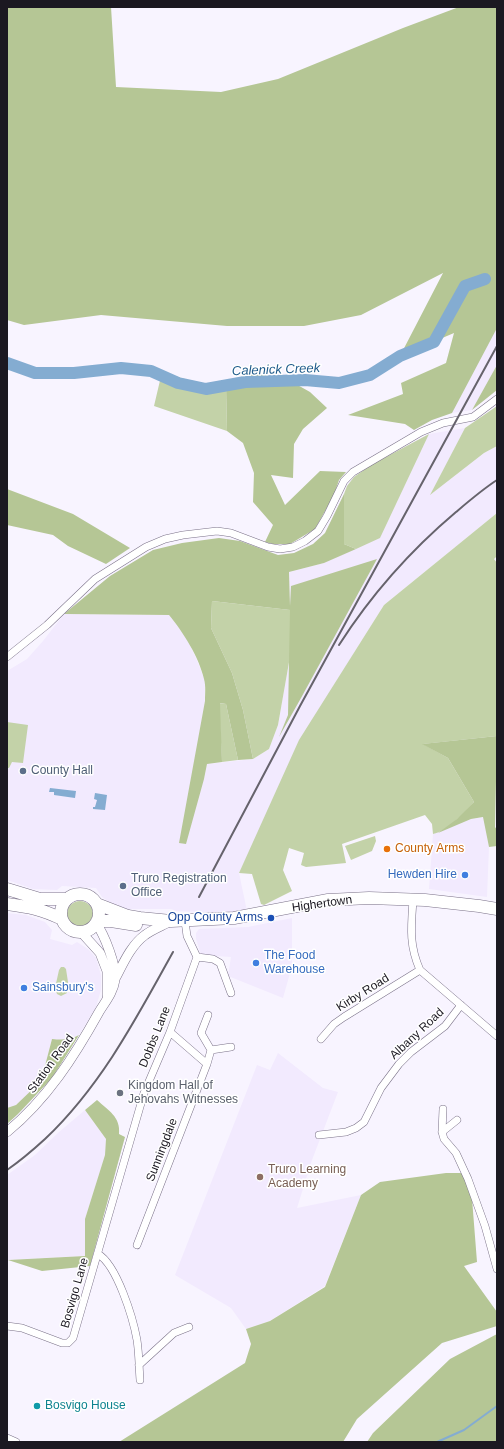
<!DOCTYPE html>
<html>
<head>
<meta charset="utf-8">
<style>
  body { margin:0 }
  #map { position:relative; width:504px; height:1449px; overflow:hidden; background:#f8f4ff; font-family:Arial,sans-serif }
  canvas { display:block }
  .frame { position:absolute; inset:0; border:8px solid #1b1821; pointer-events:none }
</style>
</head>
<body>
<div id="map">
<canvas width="504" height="1449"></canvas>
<div class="frame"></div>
</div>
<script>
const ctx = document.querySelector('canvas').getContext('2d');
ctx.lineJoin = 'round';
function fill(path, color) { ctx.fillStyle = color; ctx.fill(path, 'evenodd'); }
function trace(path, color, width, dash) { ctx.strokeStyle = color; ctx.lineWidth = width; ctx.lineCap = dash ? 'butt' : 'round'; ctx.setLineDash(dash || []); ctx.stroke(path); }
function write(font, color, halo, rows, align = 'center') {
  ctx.font = font + ' Arial,sans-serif'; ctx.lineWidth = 3; ctx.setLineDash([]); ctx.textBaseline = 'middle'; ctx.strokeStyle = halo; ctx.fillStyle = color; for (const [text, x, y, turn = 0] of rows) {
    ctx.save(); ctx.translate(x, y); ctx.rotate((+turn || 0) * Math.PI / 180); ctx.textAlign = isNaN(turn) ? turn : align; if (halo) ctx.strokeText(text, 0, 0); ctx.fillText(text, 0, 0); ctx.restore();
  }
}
fill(new Path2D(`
  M497,259v131l-25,20 -20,3 -20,7z
  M465,428l-34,66 53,-41 13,-7v67l-113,92 -64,103 -81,165 8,38 -25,2 -45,-2 -6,-2h-45l-8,-1 -16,-11 -6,-9 -34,-2 -5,4 -24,-1 -26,-9v-209l20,-12 16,-18 21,-27 105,1 16,20 11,23 9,22 -1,99 3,-15 46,-5 16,-10 9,-24 13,-74 -2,-79 35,-9 56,-26 49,-103z
  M484,817l5,30 -2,50 -58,-8 4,-55 38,-15z
  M7,913l19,2 19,7 7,8 -2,9 22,6 5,-3 11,7 8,9 5,17v15l-5,17 -17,28 -8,4 -9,1 -10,-1 -11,42 -25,24 -9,3z
  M292,918v48l-9,32 -55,-22 3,-19 -30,-2 -5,-16v-6l3,-4 49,-2z
  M278,1053l45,35 15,4 -26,68 -15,48 64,-13 -36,91 -55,35 -24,8 -15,-21 -56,-33 82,-210 13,5z
  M85,1110l21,29 -1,16 -20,64v37l-78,4v-85l28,-20 24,-23z`), '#f2eafe');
fill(new Path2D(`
  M162,372l36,11 28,1 1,47 -73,-25z
  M497,406v40l-13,7 -54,42 35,-67z
  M429,434l-49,104 -24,11 -12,-5v-50l3,-8 7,-9 17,-12z
  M497,513v43l-3,3 3,4v173l-74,8 25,14 26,44c-10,11 -26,29 -41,32l-1,-10 -7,-9 -83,29 4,19 -40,4 -5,-2 3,-12 -15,-5 -6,22 9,21 -28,14 -3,-1 -9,-30 -13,-1 60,-133 85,-135z
  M212,601l78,9 1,41 -13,74 -9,24 -16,10 -10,-49 -11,-37 -21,-45z
  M219,703l7,1 12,56 -16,2z
  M7,722l21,3 -5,38 -11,-1 -3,6h-2z
  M375,836l1,5 -4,10 -21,9 -6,-14z
  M67 914a13 13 0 1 1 26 0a13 13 0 1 1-26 0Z
  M61,967h3l2,2 2,13 -1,11 -6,3 -4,-2 -2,-6 4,-18z`), '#c3d2a8');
fill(new Path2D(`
  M7,7h104l5,80 105,5 57,-13 125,-51 56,-21h38v321l-45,85 -20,7 -18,10 -9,-6 -57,-9 55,-21 -2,-11 45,-20 8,-30 -54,23 43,-83 -82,42 -57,11h-77l-126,-11 -77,10 -17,-5z
  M497,365v25l-25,20z
  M250,373l35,5 25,14 17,16 -24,21 -9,15 -1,34 -22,-3 14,30 35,-34 26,1 -7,8 -5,15 -19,34 -25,15h-17l-8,-2 8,-17 -20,-23 1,-29 -11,-30 -16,-12 -1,-47z
  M7,489l66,25 57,34 -24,16 -38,-18 -15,-11 -46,-10z
  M344,494v50l12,5 -32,14 -35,9 1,34 1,-20 86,-27 -76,139 -22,39 9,-22 2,-105 -78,-9 -1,27 21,45 11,37 10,49 -15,1 -12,-56 -6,-1 2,59 -15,2 -3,15 -18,65 -7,-1 26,-142c0,-7 1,-15 -1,-22 -5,-22 -21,-47 -35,-64l-105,-1 46,-38 43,-26 29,-7 37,-5 21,3 38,14 16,-2 19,-9 12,-11z
  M497,736l-2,91 2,3v16l-8,1 -6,-30 -12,2 -33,14 19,-14 17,-17 -26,-44 -26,-14z
  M79,1035l-27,43 -34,36 -11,10v-16l9,-3 25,-24 11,-42c11,1 18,1 27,-4z
  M97,1100c11,10 24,17 22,34l6,3 -35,129 -48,5 -34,-11 77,-4v-37l20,-64 1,-16 -21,-29z
  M446,1173h24l7,89 -13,4 33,46v14l-55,17 -85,76 -14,23h-224l126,-79 6,-19 -5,-15 24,-8 55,-34 36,-92 19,-13z
  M497,1334v108h-130l6,-9 77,-74z`), '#b5c695');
fill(new Path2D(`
  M50,788l26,3 -1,7 -21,-3v-3h-5z
  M95,793l12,2 -2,15 -12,-1v-2h2l2,-7 -3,-1z`), '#84acd1');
trace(new Path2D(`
  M437,1442l27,-12 33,-24`), '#84acd1', 2);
trace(new Path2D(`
  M7,363l28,10h39l47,-5 30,3 27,12 28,6 39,-7 60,-2 34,3 31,-8 30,-19 34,-14 31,-56 20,-7`), '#84acd1', 12);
const minor = new Path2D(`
  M7,657l40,-32 48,-46 51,-32 19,-8 18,-4 34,-4 14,2 37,14 12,2 13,-2 12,-6 13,-10 9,-15 17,-35 9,-9 68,-40 22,-9 30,-6 24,-18
  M413,900c-2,28 -4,45 7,70l77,66
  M197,957l16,2 7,4 11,30
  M321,1039l13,-15 10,-7 76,-47
  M211,1050l20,-3
  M207,1064l4,-14 -10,-17 7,-18
  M443,1109l-1,23 2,7 12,14 12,26 17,47 12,43
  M442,1132l15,-12
  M319,1135l27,-3 10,-4 8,-6 17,-34 18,-24 12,-12 34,-26 16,-21
  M137,1245l70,-181 -37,-32
  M98,1254c19,11 35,64 39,86 2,13 2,27 3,40
  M7,1326l15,2 40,15h6l5,-5 71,-245 26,-61 27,-75 -10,-21 -2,-15
  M139,1365l35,-32 15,-6
  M7,1438l9,4`);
const tertiary = new Path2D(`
  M81,932l19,21 7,18v24
  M115,979c8,-15 16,-34 30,-44 8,-6 17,-9 26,-14
  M7,1132c40,-33 67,-75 92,-120 6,-10 14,-19 16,-32 2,-14 -11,-46 -19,-57`);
const trunk = new Path2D(`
  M7,889l33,10h27
  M61 913a19 19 0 1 1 38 0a19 19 0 1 1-38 0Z
  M7,904c23,3 34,5 55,15
  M97,904l31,12 12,2 31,3 63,-3 94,-18 41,-2 56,2 54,6 18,3
  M97,921h14l25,4`);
trace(minor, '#7a7188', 8);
trace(tertiary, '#7a7188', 10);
trace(trunk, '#7a7188', 13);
trace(minor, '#fff', 7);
trace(tertiary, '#fff', 9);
trace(trunk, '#fff', 12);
trace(new Path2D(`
  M339,645c32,-50 72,-95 117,-133 13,-11 27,-23 41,-32
  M199,897l101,-191 197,-360
  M7,1170c13,-9 26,-20 38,-31 56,-53 91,-120 128,-187`), '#66636c', 2);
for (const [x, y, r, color] of [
  [23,771,4,"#5c6f8a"],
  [387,849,4,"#e8710a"],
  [465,875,4,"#3f7fe0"],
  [123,886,4,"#5c6f8a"],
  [271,918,4,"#1a4fb4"],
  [256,963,4,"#3f7fe0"],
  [24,988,4,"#3f7fe0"],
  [120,1093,4,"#6b7280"],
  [260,1177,4,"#8d6e63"],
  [37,1406,4,"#0f9aa8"]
]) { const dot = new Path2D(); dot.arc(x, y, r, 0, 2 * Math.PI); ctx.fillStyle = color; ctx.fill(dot); trace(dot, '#fff', 1.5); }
write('12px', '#4e5e75', '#fff', [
  ["County Hall",31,771],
  ["Truro Registration",131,879],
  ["Office",131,893]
], 'left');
write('12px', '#c56008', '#fff', [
  ["County Arms",395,849]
], 'left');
write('12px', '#366cbe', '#fff', [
  ["Hewden Hire",457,875,"right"],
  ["The Food",264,956],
  ["Warehouse",264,970],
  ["Sainsbury's",32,988]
], 'left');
write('12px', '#1b1821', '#fff', [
  ["Highertown",322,904,-8],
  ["Kirby Road",363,993,-32],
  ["Albany Road",417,1034,-43],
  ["Dobbs Lane",155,1037,-68],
  ["Station Road",51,1064,-54],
  ["Sunningdale",162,1150,-69],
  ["Bosvigo Lane",75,1293,-74]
]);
write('12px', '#164399', '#fff', [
  ["Opp County Arms",263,918]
], 'right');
write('12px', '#5b616d', '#fff', [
  ["Kingdom Hall of",128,1086],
  ["Jehovahs Witnesses",128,1100]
], 'left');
write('12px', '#785e54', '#fff', [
  ["Truro Learning",268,1170],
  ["Academy",268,1184]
], 'left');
write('12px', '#0d838f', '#fff', [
  ["Bosvigo House",45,1406]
], 'left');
write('italic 13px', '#1f5b8b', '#fff', [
  ["Calenick Creek",276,370,-2]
]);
</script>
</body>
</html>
